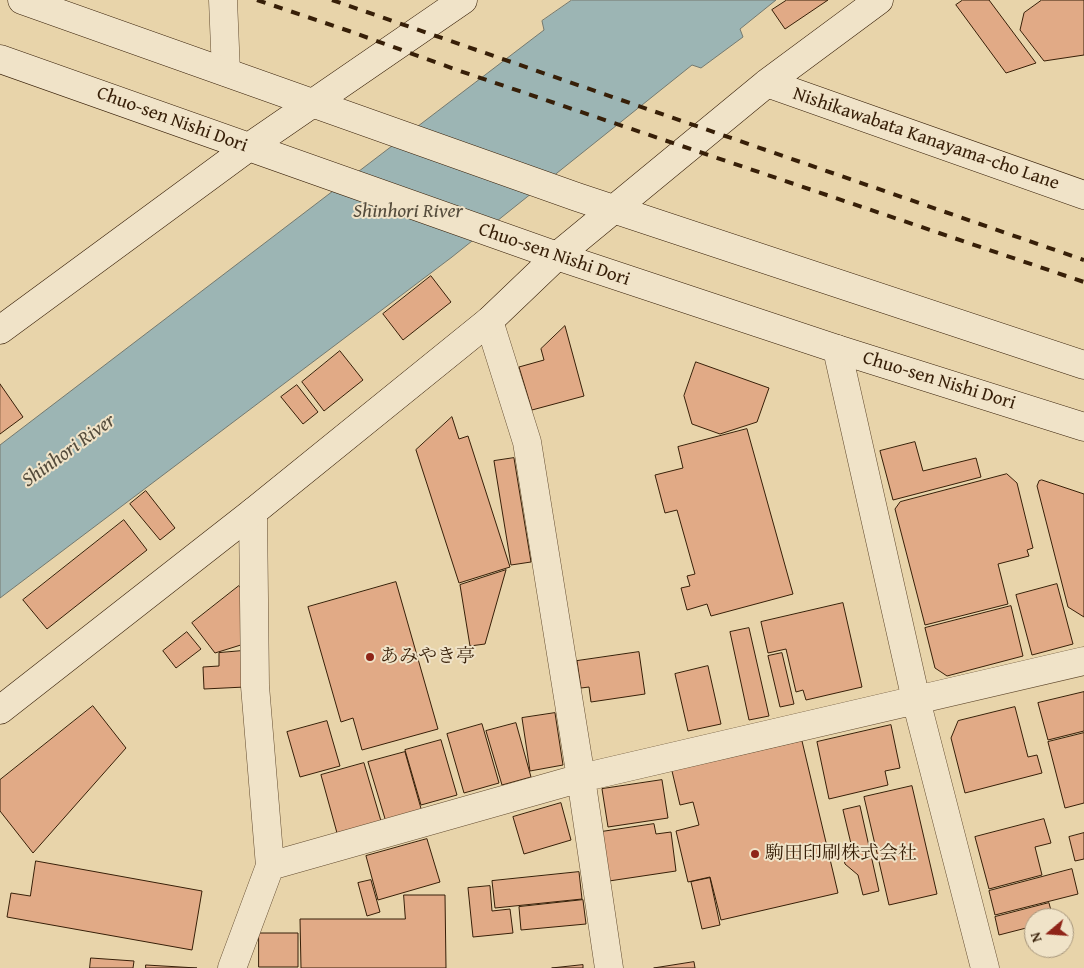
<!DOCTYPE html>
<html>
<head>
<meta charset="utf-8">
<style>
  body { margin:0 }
  #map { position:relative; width:1084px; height:968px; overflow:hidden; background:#e8d4aa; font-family:"Gentium Book Plus",serif }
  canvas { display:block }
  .north { position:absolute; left:1024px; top:908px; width:50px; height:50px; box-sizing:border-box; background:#f0e3c8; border:1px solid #a6957b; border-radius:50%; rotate:252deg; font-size:14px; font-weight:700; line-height:20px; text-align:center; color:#371f08 }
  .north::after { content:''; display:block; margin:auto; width:18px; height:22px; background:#8f2418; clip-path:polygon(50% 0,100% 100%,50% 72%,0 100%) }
</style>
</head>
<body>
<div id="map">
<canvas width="1084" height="968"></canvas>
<div class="north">N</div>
</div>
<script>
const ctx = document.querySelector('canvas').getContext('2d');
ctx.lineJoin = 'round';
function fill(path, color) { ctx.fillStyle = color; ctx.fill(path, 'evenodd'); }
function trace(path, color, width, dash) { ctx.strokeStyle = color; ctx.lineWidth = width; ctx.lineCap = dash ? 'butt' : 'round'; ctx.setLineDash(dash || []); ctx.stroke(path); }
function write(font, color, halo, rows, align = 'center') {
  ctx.font = font + ' "Gentium Book Plus","Noto Serif JP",serif'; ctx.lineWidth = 4; ctx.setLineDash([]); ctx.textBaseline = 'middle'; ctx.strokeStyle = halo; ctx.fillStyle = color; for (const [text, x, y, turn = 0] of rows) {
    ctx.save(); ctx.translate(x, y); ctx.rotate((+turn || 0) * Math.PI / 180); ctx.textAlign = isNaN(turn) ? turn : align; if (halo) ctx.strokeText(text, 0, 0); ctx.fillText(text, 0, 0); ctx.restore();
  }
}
const water = new Path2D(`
  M572,0h204l-36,29 3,8 -42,31 -9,-3 -240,192 -452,341v-153l544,-415 -2,-9z`);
fill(water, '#9cb5b4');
trace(water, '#74796f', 1);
const building = new Path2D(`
  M787,0h41l-43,29 -13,-19z
  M963,0h26l47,63 -30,10 -50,-68z
  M1042,0h42v55l-40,6 -24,-31 4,-17z
  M431,276l20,26 -48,38 -20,-26z
  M565,326l19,70 -52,14 -13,-43 25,-7 -3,-11z
  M340,351l23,29 -39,31 -22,-29z
  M696,362l73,26 -12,34 -37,12 -28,-10 -8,-28z
  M0,384l23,33 -23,17z
  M297,385l21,27 -15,12 -22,-27z
  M452,417l7,22 9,-3 42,131 -51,16 -43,-133z
  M747,429l46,165 -82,22 -4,-12 -20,6 -6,-22 9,-2 -3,-10 8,-2 -18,-64 -12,3 -10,-38 28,-7 -5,-21z
  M915,442l8,29 53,-13 5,19 -88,23 -13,-49z
  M514,458l17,104 -20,3 -17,-104z
  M1007,474l10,9 16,65 -6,2 2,6 -31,8 10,40 -83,21 -30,-116 5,-7z
  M1042,480l42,14v123l-16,-10 -31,-121 2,-5z
  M146,491l29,37 -15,12 -30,-36z
  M124,520l23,30 -100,79 -24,-29z
  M506,570l-21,74 -15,2 -10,-61z
  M396,582l42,147 -76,21 -9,-32 -12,4 -33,-115z
  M1057,584l16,60 -41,11 -16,-60z
  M239,586l5,6v52l-29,9 -23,-30z
  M843,603l19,84 -56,13 -3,-10 -7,2 -10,-43 -18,4 -7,-31z
  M1011,606l12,50 -76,20 -12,-8 -10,-40z
  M749,628l20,88 -20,4 -19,-88z
  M187,632l14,17 -25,19 -13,-17z
  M242,651l3,36 -41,2 -1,-22 16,-1v-13z
  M639,652l6,42 -54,8 -2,-15 -8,1 -4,-27z
  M782,653l12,51 -14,3 -12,-51z
  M708,666l13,58 -33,7 -13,-57z
  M1084,692v39l-36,9 -10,-37z
  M93,706l33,42 -93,105 -33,-42v-31z
  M1015,707l13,50 9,-2 5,18 -77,20 -14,-55 7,-17z
  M555,713l8,52 -33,6 -8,-53z
  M327,721l13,45 -40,11 -13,-45z
  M516,723l15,54 -29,8 -16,-54z
  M482,724l17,59 -35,10 -17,-59z
  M891,725l9,43 -15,3 3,14 -59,14 -12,-57z
  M1084,733v70l-19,5 -17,-66z
  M441,740l16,55 -36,10 -16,-55z
  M802,741l36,152 -117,27 -11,-43 -22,5 -12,-51 23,-6 -6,-23 -13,3 -8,-34z
  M405,752l17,60 -36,10 -18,-60z
  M364,763l17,58 -44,12 -16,-58z
  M662,780l6,38 -60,9 -6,-38z
  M912,786l25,108 -48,11 -25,-108z
  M561,803l10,37 -47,14 -11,-37z
  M860,806l19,85 -16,4 -5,-20 -13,-11 -3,-13 10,-3 -9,-38z
  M1044,819l7,24 -16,4 7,28 -53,14 -14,-52z
  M654,824l2,10 15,-2 5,39 -67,10 -8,-49z
  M1084,833v26l-9,2 -6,-24z
  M427,839l13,43 -62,18 -12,-44z
  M36,861l166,30 -10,59 -185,-33 4,-24 19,3z
  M1072,869l6,25 -83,21 -6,-24z
  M579,872l3,27 -87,9 -3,-27z
  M710,878l10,47 -18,4 -11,-47z
  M371,880l9,32 -13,4 -9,-33z
  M490,886l2,25 18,-2 3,24 -40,4 -5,-49z
  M404,895h41l1,73h-145l-1,-49h105z
  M583,900l3,24 -65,6 -2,-23z
  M1049,903l4,15h-19v8l-35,9 -4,-18z
  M259,933h39v34h-39z
  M91,958l43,3 -1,7h-43z
  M694,962l1,6h-41z
  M146,965l51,3h-51z
  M583,965v3h-31z`);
fill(building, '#e1aa86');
trace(building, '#371f08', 1);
const street = new Path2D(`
  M223,0l3,72
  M489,321l38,121 54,336 28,190
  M837,349l79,351 69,268
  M270,866l311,-88 503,-117
  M232,968l38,-102 -15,-180 -2,-174`);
const secondary = new Path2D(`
  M22,0l555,197 507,168
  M0,59l557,197 280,93 247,78
  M767,83l317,112
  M0,330l249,-183 214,-147
  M0,710l253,-198 236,-191 68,-65 210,-173 112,-83`);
trace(street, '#634c30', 29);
trace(secondary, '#371f08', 29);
trace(street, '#f0e3c8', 28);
trace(secondary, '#f0e3c8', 28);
trace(new Path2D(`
  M257,0l92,31 111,40 624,211
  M332,0l752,260`), '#371f08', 4, [9, 9]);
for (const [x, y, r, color] of [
  [370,657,5,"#8f2418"],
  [755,854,5,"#8f2418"]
]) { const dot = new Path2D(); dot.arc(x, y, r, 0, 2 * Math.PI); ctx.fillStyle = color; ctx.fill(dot); trace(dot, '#f0e3c8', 2); }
write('19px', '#371f08', '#f0e3c8', [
  ["Chuo-sen Nishi Dori",172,120,20],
  ["Nishikawabata Kanayama-cho Lane",926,139,19],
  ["Chuo-sen Nishi Dori",554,255,19],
  ["Chuo-sen Nishi Dori",939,381,17]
]);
write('19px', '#371f08', '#f0e3c8', [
  ["あみやき亭",380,657],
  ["駒田印刷株式会社",765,854]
], 'left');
write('italic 20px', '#554c3c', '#f0e3c8', [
  ["Shinhori River",408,212],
  ["Shinhori River",69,451,-36]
]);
</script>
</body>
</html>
